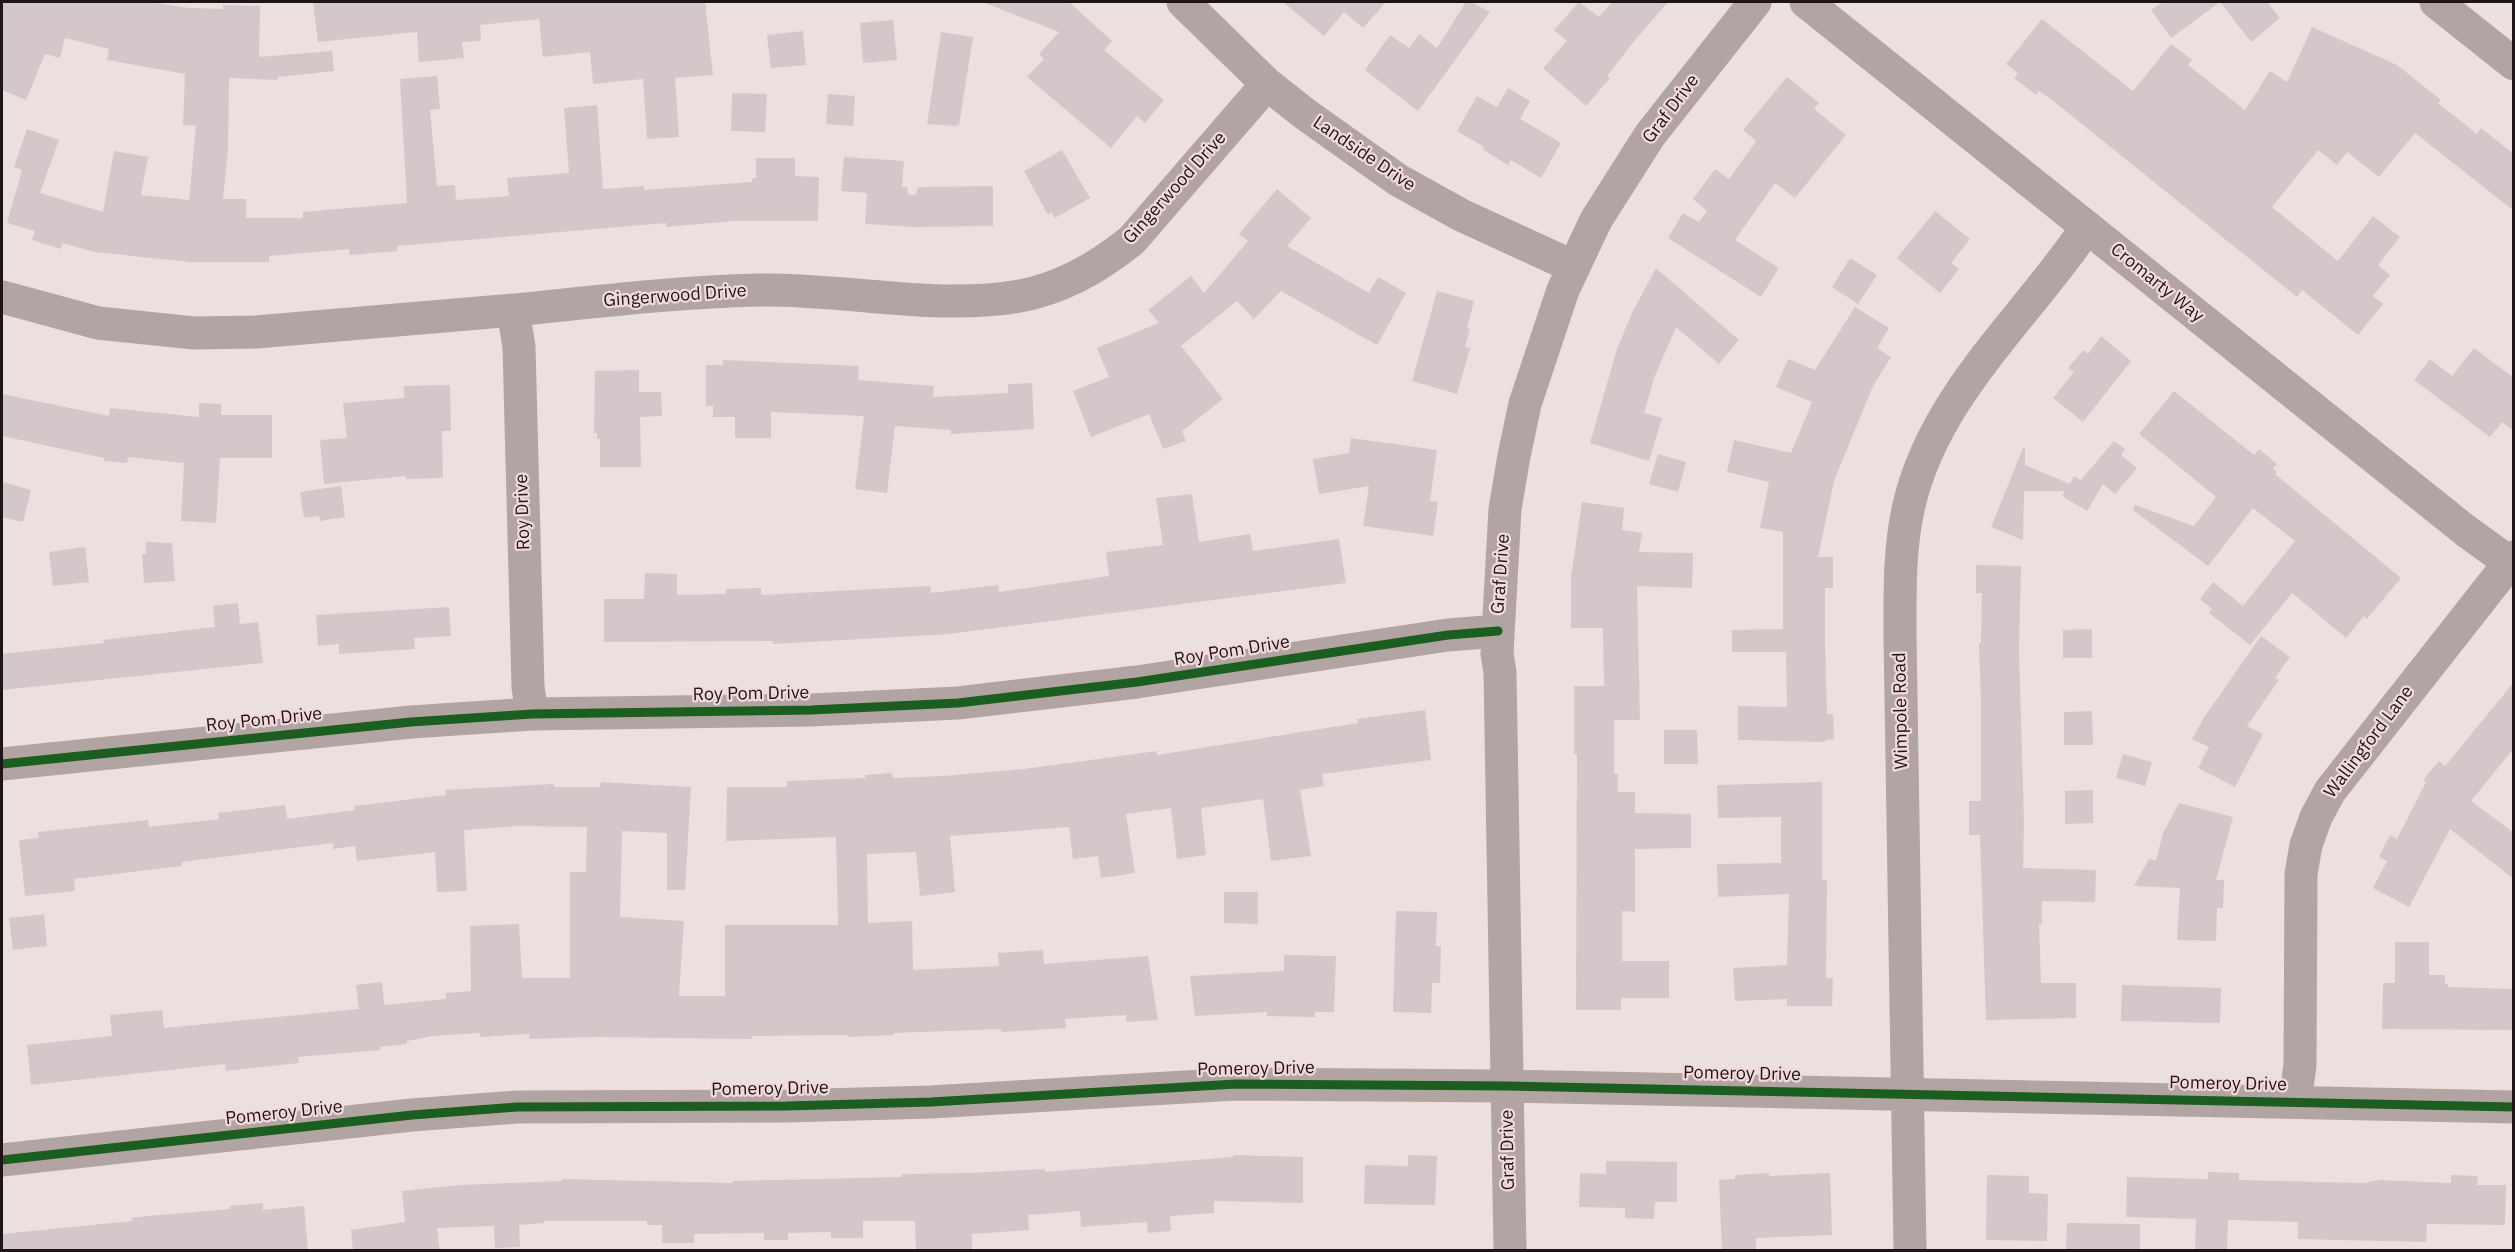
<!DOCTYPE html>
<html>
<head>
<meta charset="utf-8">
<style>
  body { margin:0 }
  #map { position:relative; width:2515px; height:1252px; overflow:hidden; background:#ecdfe0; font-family:"IBM Plex Sans",sans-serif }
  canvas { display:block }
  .frame { position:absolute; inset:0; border:3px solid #1e1616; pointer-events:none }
</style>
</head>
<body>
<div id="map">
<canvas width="2515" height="1252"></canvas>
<div class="frame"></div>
</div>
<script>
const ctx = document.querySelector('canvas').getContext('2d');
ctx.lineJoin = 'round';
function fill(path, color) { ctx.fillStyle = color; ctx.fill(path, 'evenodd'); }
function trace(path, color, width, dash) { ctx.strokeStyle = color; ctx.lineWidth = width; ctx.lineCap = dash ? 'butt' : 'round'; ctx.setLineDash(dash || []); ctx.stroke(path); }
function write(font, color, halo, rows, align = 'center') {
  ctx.font = font + ' "IBM Plex Sans",sans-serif'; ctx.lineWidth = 4.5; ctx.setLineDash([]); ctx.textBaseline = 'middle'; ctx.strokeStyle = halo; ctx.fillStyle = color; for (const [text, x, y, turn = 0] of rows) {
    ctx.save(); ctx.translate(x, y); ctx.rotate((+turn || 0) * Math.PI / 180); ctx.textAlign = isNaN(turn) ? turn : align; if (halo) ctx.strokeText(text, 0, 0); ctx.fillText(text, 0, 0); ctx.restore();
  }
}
fill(new Path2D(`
  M2,2h148l39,6 34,1v-4l37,1 -1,51 73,-6 2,20 -56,6v3l-49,-2 -1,71 -5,50h23v19h57v-6l104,-9 -7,-124 37,-3 3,33 -10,1 7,76 18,-1 1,15 53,-4 -2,-18 62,-5 -5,-65 33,-3 6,84 41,-3v4l108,-8v-4h4v-20h39v18l24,1 -1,44h-85l-67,6v-4l-269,23v5l-47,4 -1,-6 -80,7v6h-80l-94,-10 -33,-9 -1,6 -29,-9 3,-9 -28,-8 15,-53 -8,-3 13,-38 32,11 -19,53 63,19 11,-61 34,6 -7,38 48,5 7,-74 -13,-1 2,-51 -78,-14 2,-11 -44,-11 -5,20 -15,-4 -19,46 -24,-10z
  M313,2h392l8,73 -38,3 4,59 -32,2 -4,-60 -50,5 -3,-32 -47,5 -4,-38 -59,6 1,16 -19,1 2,16 -45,4 -2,-30 -99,10z
  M985,2h84l43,39 -8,9 60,50 -19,23 -8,-7 -26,32 -84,-71 17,-18 -5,-5 20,-22 -74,-29z
  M1283,2h103l-23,26 -19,-16 -20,24z
  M1466,2h5l19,10 -72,99 -53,-41 25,-35 19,13 10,-14 18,14z
  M1579,2l20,15 13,-15h56l-33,38 -28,36 3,2 -24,28 -43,-38 24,-27 -13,-11z
  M2163,2h104l13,16 -29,24 -31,-40 -49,36 -20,-28z
  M2042,19l91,72 38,-47 21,16 -4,5 57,45 25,-39 17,11 25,-55 85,38 44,35 -3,3 39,31 4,-6 33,26v57l-99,-78 -36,44 -32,-25 -10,13 -19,-15 -46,57 66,54 35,-45 27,21 -22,28 12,10 -17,21 10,8 -25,31 -56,-45 -5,7 -245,-197 -13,-9 -3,4 -22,-17 4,-5 -12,-9z
  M893,20l4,40 -34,3 -3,-40z
  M803,31l3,34 -35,3 -4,-33z
  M941,32l32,5 -14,88 -5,1 -27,-2z
  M1787,77l32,26 -5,6 32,26 -51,63 -20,-15 -40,57 44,28 -18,29 -93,-59 15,-25 16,9 8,-11 -14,-12 22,-30 14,10 27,-38 -13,-11z
  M1508,88l22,13 -10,18 41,24 -20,35 -30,-18 -3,5 -25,-15 1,-3 -27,-16 20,-35 20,11z
  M732,93l35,1 -2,38 -34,-1z
  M828,94l27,2 -2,30 -27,-2z
  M1062,150l28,48 -35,20 -4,-6 -3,3 -24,-44z
  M844,157l60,4 -2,26h5l1,8h8l2,-8 75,-1v40l-78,1 -50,-3 2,-31 -26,-2z
  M1277,189l34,29 -24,28 82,47 9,-16 28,16 -29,52 -96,-54 -27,28 -17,-18 -56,45 42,53 -41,32 4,10 -23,8 -14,-35 -58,23 -18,-46 36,-14 -12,-29 62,-25 -11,-13 43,-34 13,17 44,-52 -9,-7z
  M1935,211l35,28 -19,24 8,6 -19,24 -43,-35z
  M1850,258l27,17 -19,29 -26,-17z
  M1656,268l83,72 -20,24 -43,-37 -22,51 -10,35 18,5 -13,43 -59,-18 27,-94 15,-36z
  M1437,291l37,10 -7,27 3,1 -5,18 5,1 -13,46 -45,-13z
  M1855,307l34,21 -12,20 14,9 -18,29 -39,95 -16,76h15v31h-8v54l2,72h6l1,25 -9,1v2l-87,-2v-34l49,1 -1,-55h-54v-22l51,-1v-97l-23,-4 9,-46 -42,-10 7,-32 57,13 21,-51 -36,-15 12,-28 27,11z
  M2101,336l30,25 -48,61 -30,-24 21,-26 -6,-4 15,-18 5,4z
  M2474,348l40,30v53l-12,-9 -12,15 -76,-57 16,-21 22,17z
  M723,360l136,6 -1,14 76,6 -1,11 75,-4v-9l24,-1 2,46 -83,5v-4l-56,-4 -8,67 -32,-4 9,-73 -93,-4v26h-36v-21h-22v-11h-7v-41h17z
  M639,370v22h22l1,24 -22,1 1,50h-41v-28h-3v-6h-3l1,-62z
  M450,385l1,46h-9l1,47 -37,1v-3l-82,8 -4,-44 27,-2 -4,-35 61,-5v-12z
  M2174,391l80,64 5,-6 18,15 -4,5 4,3 -2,2 126,104 -34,41 -3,-3 -18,22 -54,-45 -42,52 -41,-32 3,-4 -12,-10 13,-17 30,24 52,-65 -42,-33 -45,58 -75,-56 2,-5 59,21 22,-29 -77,-63z
  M2,394l107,22 1,-8 89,9v-14l22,1v11h51v43h-52l-4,65 -35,-2 3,-58 -56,-6 -1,6 -23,-2v-3l-102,-22z
  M1351,438l86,12 -7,51 8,1 -5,34 -70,-10 6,-40 -50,8 -6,-35 36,-6z
  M2114,441l11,8 -4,6 16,13 -22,26 -12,-10 -16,27 -25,-15 3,-5h-41l-1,49 -32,-13 32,-79 2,1v16l45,19 4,-8 7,4z
  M1658,454l28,8 -8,30 -29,-8z
  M2,482l29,8 -8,32 -21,-5z
  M341,486l4,31 -25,4 -1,-5 -15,2 -4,-26z
  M1192,494l7,48 51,-8 3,17 86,-12 7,44 -397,51 -176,10v-3l-169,1v-43h40l1,-26 32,1v21l49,-1v-5l35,-1v7l169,-9 1,7 67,-8 1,7 110,-16 -3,-24 57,-7 -7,-47z
  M1582,502l42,6 -2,22 20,3 -3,19 54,1 -1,35 -55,-2 3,134h-26v54h4v18h17v21l56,1v34l-56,1v63l-13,-1v50h47v37h-48v12h-45l1,-256h-3v-68h30l-1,-58h-32v-51z
  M146,542l26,1 3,38 -31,2 -2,-29h4z
  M85,547l4,35 -36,4 -4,-34z
  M1976,565l45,1 -2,84 5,174 -1,44 73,2 -1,32 -53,-1v23h-3l2,59h35v35l-90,2 -6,-185h-11v-34h12v-96l-2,-62h2l1,-50h-6z
  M238,603l2,21 18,-2 5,41 -261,27v-36l102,-11 -1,-3 112,-13 -2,-21z
  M449,607l2,29 -37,2 1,11 -76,5v-10l-21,2 -2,-31z
  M2092,629v29h-29v-28z
  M2261,636l29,21 -15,21 4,2 -32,46 16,8 -28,53 -37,-19 11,-21 -17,-8 11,-20z
  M2514,682v66l-43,53 43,32v46l-64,-50 -41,78 -36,-19 14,-27 -8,-4 11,-22 7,4 29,-57 -3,-2 16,-19 6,5z
  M1425,710l6,50 -109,14 2,12 -24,4 11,66 -40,5 -8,-62 -62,9 5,47 -29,4 -6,-51 -45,6 9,59 -34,5 -3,-22 -25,3 -4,-32 -119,9 5,56 -35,4 -4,-44 -49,2 1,69 44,-2 1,49 86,-4 -1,-13 45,-3 1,14 104,-8 10,64 -32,2v-7l-61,4 1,9 -65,4v-3l-107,4v2l-46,2v-2l-96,1v3l-158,-2 -65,2v-5l-49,3v-4l-47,3 -26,5v3l-27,3v3l-82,7 1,6 -73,8 -1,-7 -194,21 -4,-40 85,-9 -2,-21 52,-5 2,18 195,-19 -3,-24 26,-3 2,23 62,-6v-6l25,-2 -1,-65 49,-2 3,54h48v-106h16l1,-45 -68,-1 -55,4 3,61 -30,1 -2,-40 -78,9 -2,-15 -22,3v-6l-151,19v4l-108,13 1,12 -50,5 -6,-56 20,-2 -1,-6 110,-12 1,7 70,-8 -1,-6 67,-8 2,14 68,-9 -1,-4 92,-11 -1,-5 108,-6 1,3h46l1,-5 90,5 -6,103h-18v-57l-45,-2 -2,86 64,4 -5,75h46v-71h113l-2,-88 -110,4 1,-54h60v-6l78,-3v-3l27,-2 1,5 50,-2 81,-7 133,-18v4l201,-32 -1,-4z
  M2092,711l1,34h-29v-33z
  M1664,730h33l1,34h-34z
  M2123,754l29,8 -7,24 -29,-8z
  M1822,782v98h5l-1,98h7l-1,28h-45v-7l-52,2 -2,-33 54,-3 2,-71 -71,3 -1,-33 64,-1v-46l-63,1 -1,-33z
  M2093,790v33l-28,1v-33z
  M2179,803l54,14 -17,63h8l-1,28h-6l-1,33 -39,-1 3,-52 -46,-2 15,-27 7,1 7,-27z
  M1224,892h34v32l-34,-1z
  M1396,911l41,1 -1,34h5l-1,37h-8l-1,30 -38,-1z
  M44,914l3,32 -34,4 -4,-32z
  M2395,942h34v33h16v9h3v3l66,2v41l-132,-1 1,-46h12z
  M1284,955l52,1 -2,56h-19v5l-48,-1v-4l-72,4 -5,-40 94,-5z
  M2122,985l99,3 -1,35 -99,-2z
  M1233,1155l70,2v46l-89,-2v12l-44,3 1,15 -23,2 -1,-11 -66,5 -1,-16 -52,4 1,15 -57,4v17h-56l-1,-30h-52v17h-32v-6l-43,1v7h-24v-7l-70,1v9h-32v-18h-15v-4h-103v2l-25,2 1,22 -25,1 -1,-22 -57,2 3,23h-87l-2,-21 54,-8 -3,-31 58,-6 102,-4v-2l171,4v-2l169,-4v-3l66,-1 77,-4v3l188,-15z
  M1408,1155l29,1 -2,49 -71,-1 1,-39 43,1z
  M1606,1161l71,1v40h-22l-1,17 -29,-1v-10l-46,-1 1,-34 26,1z
  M2208,1172l31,1v7l124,3 17,-3 71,3v-8l27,1 -1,9h29l-1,40 -78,-1 -1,18 -128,-3v-17l-70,-2 -1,31h-32l1,-32 -70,-2 1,-40 81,2z
  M1769,1173v3l61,-3 2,62 -76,3v13h-34l-3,-71 16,-1v-4z
  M1987,1175l42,1v17l19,1 -1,47 -61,-1z
  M263,1203v7l41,-4 4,43 -306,2v-17l130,-13 -1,-3 16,-2 83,-7v-3z
  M2067,1223l73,1v27h-74z`), '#d4c7ca');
trace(new Path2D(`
  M1183,2l84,82 38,30 93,66 63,35 111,51
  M1806,2l660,529 43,31
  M2436,2l78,62
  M2,297l96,26 96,10 62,-1c86,-8 172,-14 258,-22 81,-8 162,-18 244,-20 87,-2 175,21 262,6 43,-8 79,-29 112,-56l135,-156
  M513,310l6,37 9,340 4,27
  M2,764l409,-42 121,-8 279,-4 147,-7 179,-21 311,-47 50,-4
  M2295,1102l5,-37 1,-191 5,-29 10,-28 14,-26 184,-234
  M2,1160l410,-45 105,-8 269,-1 145,-4 305,-18 271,2 1007,21
  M1510,1250l-10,-577 -3,-20 8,-144 9,-53 11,-52 38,-114 33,-70 54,-85 105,-133
  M1910,1250l-10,-614c0,-44 -1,-88 9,-131 26,-111 117,-187 178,-278`), '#b2a4a3', 33);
trace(new Path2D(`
  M2,764l409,-42 121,-8 279,-4 147,-7 179,-21 311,-47 50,-4
  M2,1160l410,-45 105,-8 269,-1 145,-4 305,-18 271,2 1007,21`), '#1b5e20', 9);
write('18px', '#1e1616', '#f2d9db', [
  ["Graf Drive",1671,109,-53],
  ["Landside Drive",1364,154,34],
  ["Gingerwood Drive",1175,188,-48],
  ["Cromarty Way",2157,283,39],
  ["Gingerwood Drive",675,296,-4],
  ["Roy Drive",523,512,-92],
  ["Graf Drive",1501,574,-86],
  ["Roy Pom Drive",1232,651,-9],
  ["Roy Pom Drive",751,694,-1],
  ["Wimpole Road",1901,711,-91],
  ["Roy Pom Drive",264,720,-6],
  ["Wallingford Lane",2369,742,-53],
  ["Pomeroy Drive",1256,1069,-1],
  ["Pomeroy Drive",1742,1074,1],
  ["Pomeroy Drive",2228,1084,1],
  ["Pomeroy Drive",770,1089,-1],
  ["Pomeroy Drive",284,1113,-6],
  ["Graf Drive",1508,1150,-91]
]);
</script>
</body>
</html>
